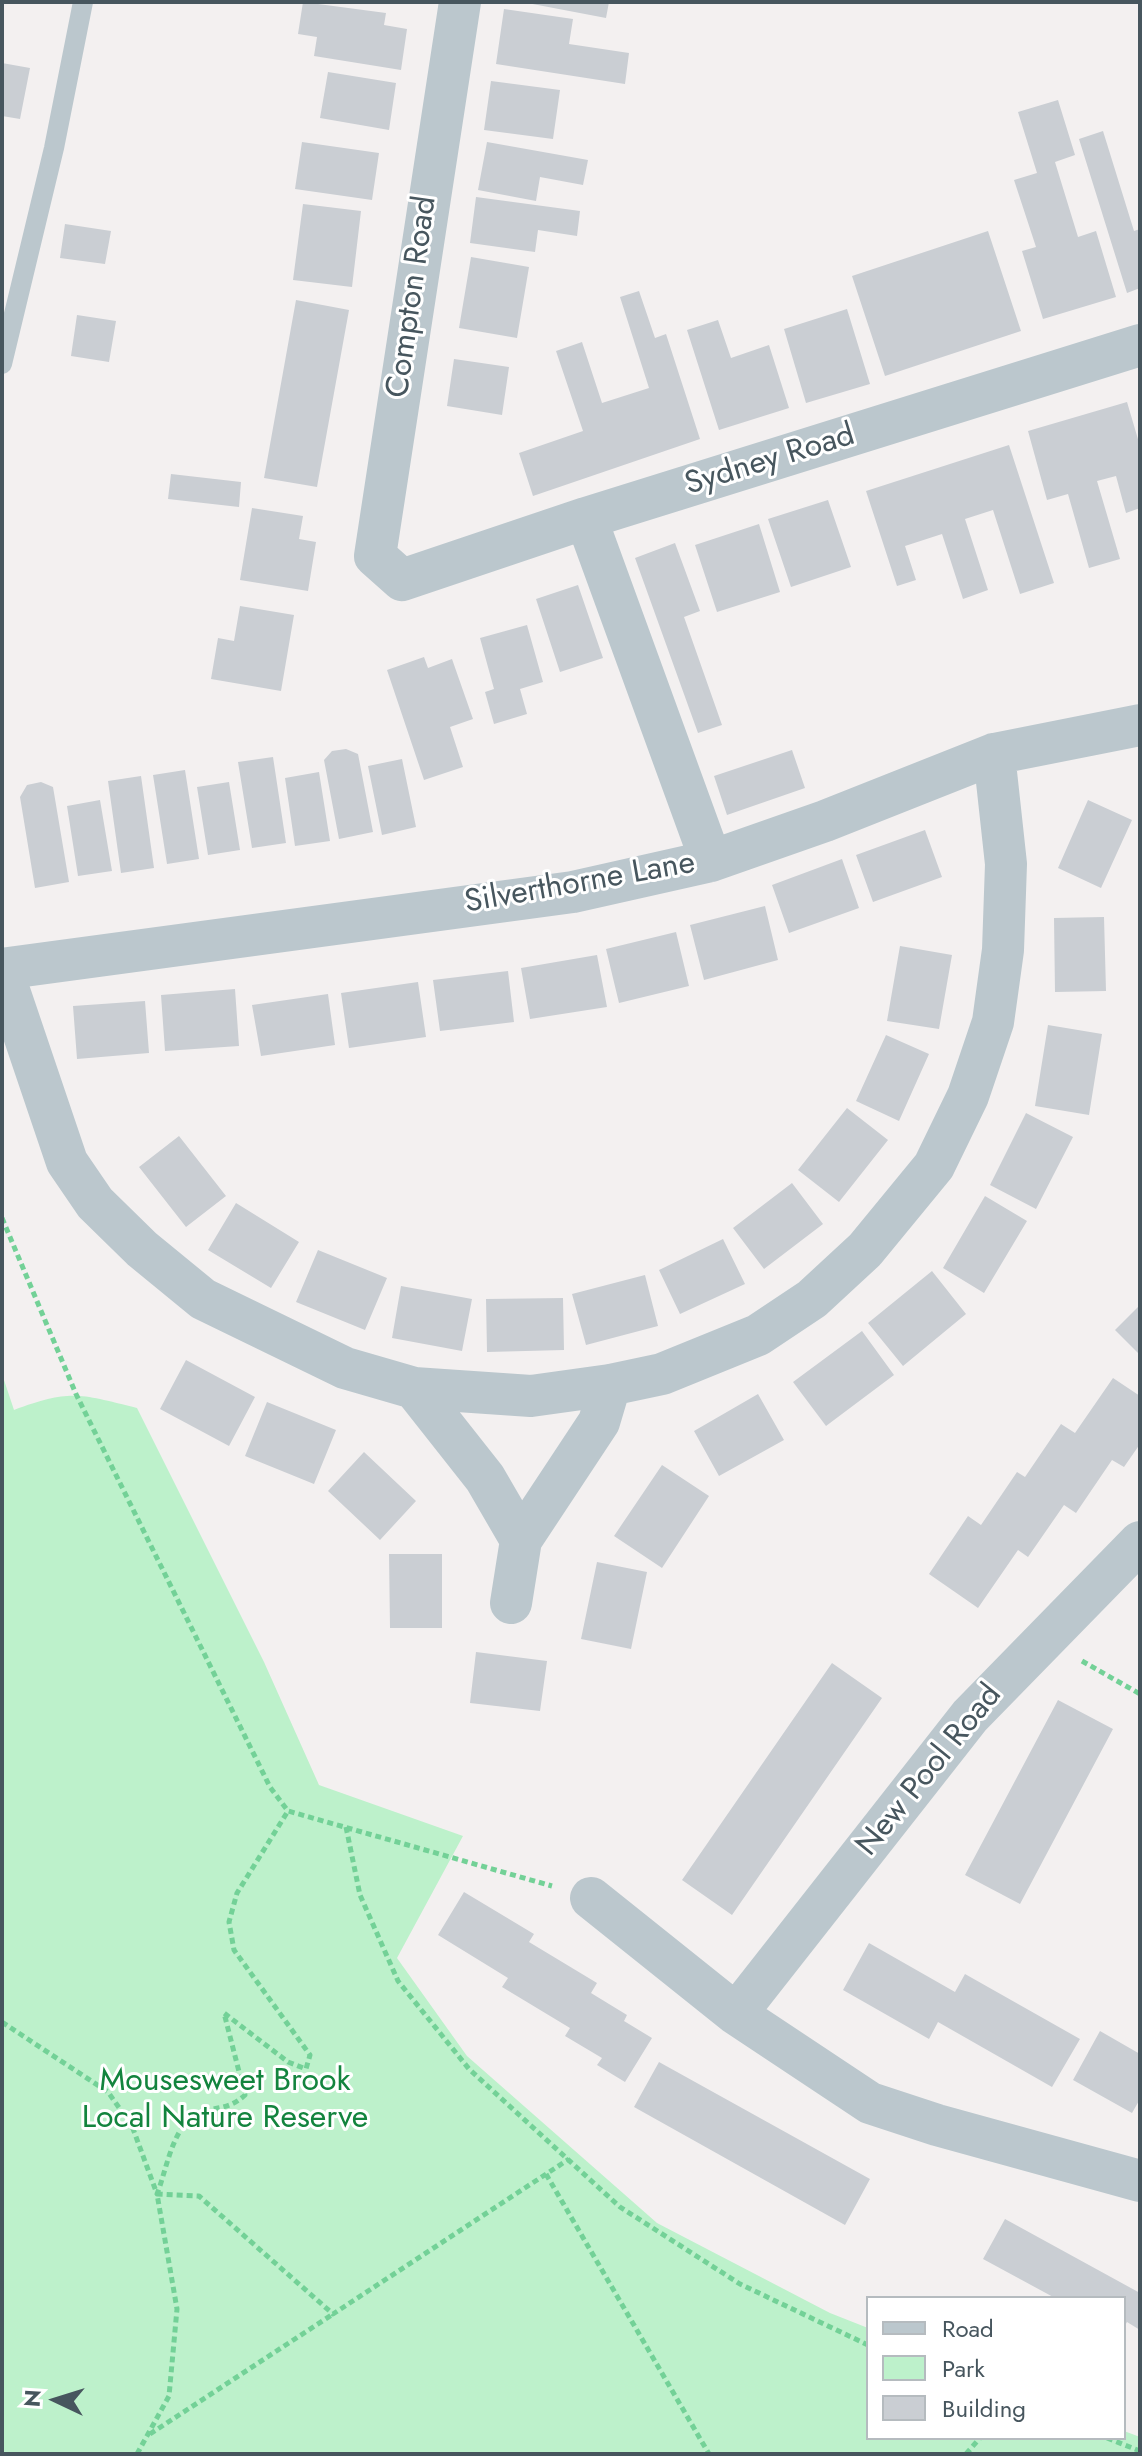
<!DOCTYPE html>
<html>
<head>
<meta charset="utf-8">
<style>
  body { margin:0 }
  #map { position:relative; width:1142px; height:2456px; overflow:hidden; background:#f3f0f0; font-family:Jost,sans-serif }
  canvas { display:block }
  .frame { position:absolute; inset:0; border:4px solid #47565e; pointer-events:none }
  .legend { position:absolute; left:866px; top:2296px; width:260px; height:144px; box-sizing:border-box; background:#fff; border:2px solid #b5bbbf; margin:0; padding:10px 14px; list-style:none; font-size:24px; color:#47565e }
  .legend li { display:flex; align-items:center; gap:16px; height:40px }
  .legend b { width:40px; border:2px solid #b5bbbf }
  .north { position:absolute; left:16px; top:2360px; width:80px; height:80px; -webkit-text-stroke:6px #fff; paint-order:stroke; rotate:274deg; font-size:22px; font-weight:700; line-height:32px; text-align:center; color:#47565e }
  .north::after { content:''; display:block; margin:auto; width:28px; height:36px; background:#47565e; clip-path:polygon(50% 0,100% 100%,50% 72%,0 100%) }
</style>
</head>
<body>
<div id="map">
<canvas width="1142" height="2456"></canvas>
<div class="frame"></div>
<ul class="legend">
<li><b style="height:10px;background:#bbc7cd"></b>Road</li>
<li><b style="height:22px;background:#bdf1cb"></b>Park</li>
<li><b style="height:22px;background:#caced3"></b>Building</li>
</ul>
<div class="north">N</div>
</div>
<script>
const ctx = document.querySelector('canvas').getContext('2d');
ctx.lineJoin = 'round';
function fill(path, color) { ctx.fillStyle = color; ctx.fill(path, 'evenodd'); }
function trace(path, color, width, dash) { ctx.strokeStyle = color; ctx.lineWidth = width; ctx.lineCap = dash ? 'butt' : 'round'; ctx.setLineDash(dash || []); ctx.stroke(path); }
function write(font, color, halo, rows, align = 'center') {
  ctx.font = font + ' Jost,sans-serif'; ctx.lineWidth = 6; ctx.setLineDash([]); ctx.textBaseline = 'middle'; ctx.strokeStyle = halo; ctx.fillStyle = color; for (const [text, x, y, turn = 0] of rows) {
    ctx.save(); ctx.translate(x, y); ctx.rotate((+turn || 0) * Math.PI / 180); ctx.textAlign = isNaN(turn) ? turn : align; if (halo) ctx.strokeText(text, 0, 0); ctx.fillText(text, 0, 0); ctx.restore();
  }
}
fill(new Path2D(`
  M2,1374l12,36c57,-21 65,-16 123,-2l127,254 55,123 144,51 -66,122 70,98 190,167 173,90 38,15v110h256v-7l16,6v17h-1138z`), '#bdf1cb');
fill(new Path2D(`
  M303,2l83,11 -2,12 23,4 -6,41 -87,-14 3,-19 -19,-3z
  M522,2h87l-3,16z
  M504,9l69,10 -4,25 60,9 -4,31 -129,-20z
  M2,63l28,5 -10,51 -18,-3z
  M328,72l68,11 -7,47 -69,-12z
  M491,81l69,9 -7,49 -69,-9z
  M1058,100l17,55 -20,7 23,75 18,-6 20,66 -73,22 -21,-68 14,-4 -22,-67 23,-7 -19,-61z
  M1103,131l31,100 6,-2v59l-13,5 -48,-154z
  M302,142l77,11 -7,47 -77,-11z
  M487,142l101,18 -5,25 -43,-8 -4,24 -58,-11z
  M476,197l104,14 -3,25 -39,-6 -3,22 -65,-9z
  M303,204l58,7 -9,76 -59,-7z
  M65,224l46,7 -6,33 -45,-6z
  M988,231l33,100 -136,45 -33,-100z
  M471,257l58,10 -12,71 -58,-10z
  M639,291l16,47 11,-4 34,105 -167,57 -14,-43 64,-22 -27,-80 26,-9 20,61 47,-15 -29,-91z
  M296,300l53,10 -32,177 -53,-9z
  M847,309l23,75 -64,19 -22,-74z
  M77,315l39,6 -7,41 -38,-6z
  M718,320l13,38 38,-13 20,63 -70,22 -32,-100z
  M454,359l55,8 -7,48 -55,-9z
  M1127,402l13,44v62l-14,5 -10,-37 -19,5 23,78 -31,9 -21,-74 -21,6 -19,-69z
  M1009,445l45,138 -34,11 -27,-84 -28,9 23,71 -25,9 -21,-65 -37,12 11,34 -19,6 -31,-95z
  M171,474l70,8 -2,25 -71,-8z
  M828,500l23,67 -60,20 -23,-68z
  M252,508l51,8 -4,23 17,3 -8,49 -68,-11z
  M759,524l21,68 -63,20 -22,-67z
  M675,543l25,68 -16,6 38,108 -24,8 -63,-175z
  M578,585l25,73 -43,14 -24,-73z
  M240,606l54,9 -13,76 -70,-12 7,-41 16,3z
  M527,625l16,57 -23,7 7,25 -33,10 -9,-32 9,-3 -14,-51z
  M424,657l4,11 24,-9 21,60 -23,8 13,40 -39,13 -37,-110z
  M346,749l12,5 15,78 -34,7 -15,-79 8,-9z
  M792,750l13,38 -78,27 -13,-39z
  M273,757l13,86 -34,5 -14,-86z
  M402,759l14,68 -34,8 -14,-69z
  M185,770l14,89 -32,5 -14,-89z
  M319,772l11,69 -35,5 -10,-68z
  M141,776l13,92 -33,5 -13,-92z
  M41,782l12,5 16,95 -34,6 -15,-91 7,-12z
  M229,782l11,68 -32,5 -11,-68z
  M100,800l12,71 -34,5 -11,-70z
  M1088,800l44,20 -31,68 -43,-20z
  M925,830l17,47 -69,25 -17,-47z
  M842,859l17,49 -70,25 -17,-48z
  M765,906l13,54 -74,20 -14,-55z
  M1104,917l2,74 -51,1 -1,-74z
  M676,932l13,54 -70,17 -13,-54z
  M900,946l52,9 -13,74 -52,-8z
  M597,955l10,52 -77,12 -9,-51z
  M508,971l6,51 -74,9 -7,-51z
  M418,982l8,55 -77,11 -8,-55z
  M235,989l4,57 -74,5 -4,-56z
  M328,994l7,51 -74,11 -9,-51z
  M145,1001l4,52 -72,6 -4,-53z
  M1048,1025l54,9 -13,81 -54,-9z
  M886,1035l43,19 -30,67 -43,-20z
  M847,1108l41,32 -49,62 -41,-32z
  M1026,1113l47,24 -37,72 -46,-24z
  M179,1136l47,60 -40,31 -47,-60z
  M792,1183l31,41 -59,45 -31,-41z
  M985,1196l42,25 -43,72 -41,-25z
  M236,1203l63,39 -28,46 -63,-38z
  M723,1239l22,45 -65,30 -21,-44z
  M318,1250l69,28 -22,52 -69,-28z
  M932,1271l34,43 -63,52 -35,-43z
  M645,1275l13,51 -72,19 -14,-51z
  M401,1286l71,13 -10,52 -70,-13z
  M563,1298l1,52 -77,2 -1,-53z
  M1140,1305v50l-25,-25z
  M862,1331l32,44 -68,51 -33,-44z
  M186,1360l69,37 -26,49 -69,-37z
  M1113,1378l27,18v48l-16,23 -12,-7 -36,53 -12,-8 -36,52 -10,-7 -40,58 -49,-34 39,-58 13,9 36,-53 8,5 36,-53 14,9z
  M758,1394l26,46 -65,36 -25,-45z
  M267,1402l69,28 -22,54 -69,-28z
  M364,1452l52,49 -36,39 -52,-49z
  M662,1465l47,31 -47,72 -48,-32z
  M389,1554h53v74h-52z
  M597,1562l50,10 -16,77 -50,-10z
  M476,1652l71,9 -7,50 -70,-8z
  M832,1663l50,35 -150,217 -50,-35z
  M1058,1700l55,29 -93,175 -55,-29z
  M464,1892l70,42 -5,8 68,41 -6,10 36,22 -3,6 28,17 -27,44 -28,-17 5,-7 -37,-22 5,-8 -68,-41 6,-9 -70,-43z
  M869,1943l86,49 10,-18 115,65 -28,48 -114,-65 -9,17 -86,-49z
  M1100,2031l40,23v45l-8,14 -59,-33z
  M659,2062l211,117 -25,46 -211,-118z
  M1005,2219l135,74v37l-13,-8 -3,5v-29h-69l-72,-39z`), '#caced3');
trace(new Path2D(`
  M2,1218l74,176 194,393 18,24 264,75
  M1082,1661l58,33
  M346,1827l14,68 38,86 71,88 151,138 120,77 128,61
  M2,2022l106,70 24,34 25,68c9,-22 15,-65 37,-78 18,-11 33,-4 51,-21l-21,-82 64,49 18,7 4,-14 -76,-105 -5,-28 8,-29 51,-82
  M546,2174l163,280
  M150,2434l183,-120
  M1107,2438l33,13
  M137,2454l32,-58 8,-87 -20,-115 42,2 134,118 236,-155
  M966,2454l14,-16`), '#73d197', 5, [6, 4]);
trace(new Path2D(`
  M2,364l52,-216 29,-146`), '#bbc7cd', 20);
trace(new Path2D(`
  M460,2l-85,554 27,24 184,-62 554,-173
  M586,518l125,343
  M2,969l571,-77 138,-31 114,-40 169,-67 146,-29
  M2,970l65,192 28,41 47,46 61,50 142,69 69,20 117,8 79,-11 52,-11 96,-39 54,-36 53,-49 69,-84 34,-70 25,-74 10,-72 3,-86 -12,-110
  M414,1388l71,90 36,62 -10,63
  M521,1540l78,-118 11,-37
  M591,1898l145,116 134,89 67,22 203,56
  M736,2014l234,-298 170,-174`), '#bbc7cd', 42);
write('32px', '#47565e', '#fff', [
  ["Compton Road",413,297,-82],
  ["Sydney Road",770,461,-17],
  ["Silverthorne Lane",580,884,-10],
  ["New Pool Road",930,1771,-51]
]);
write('32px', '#13843e', '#fff', [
  ["Mousesweet Brook",225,2082],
  ["Local Nature Reserve",225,2119]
]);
</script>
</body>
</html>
